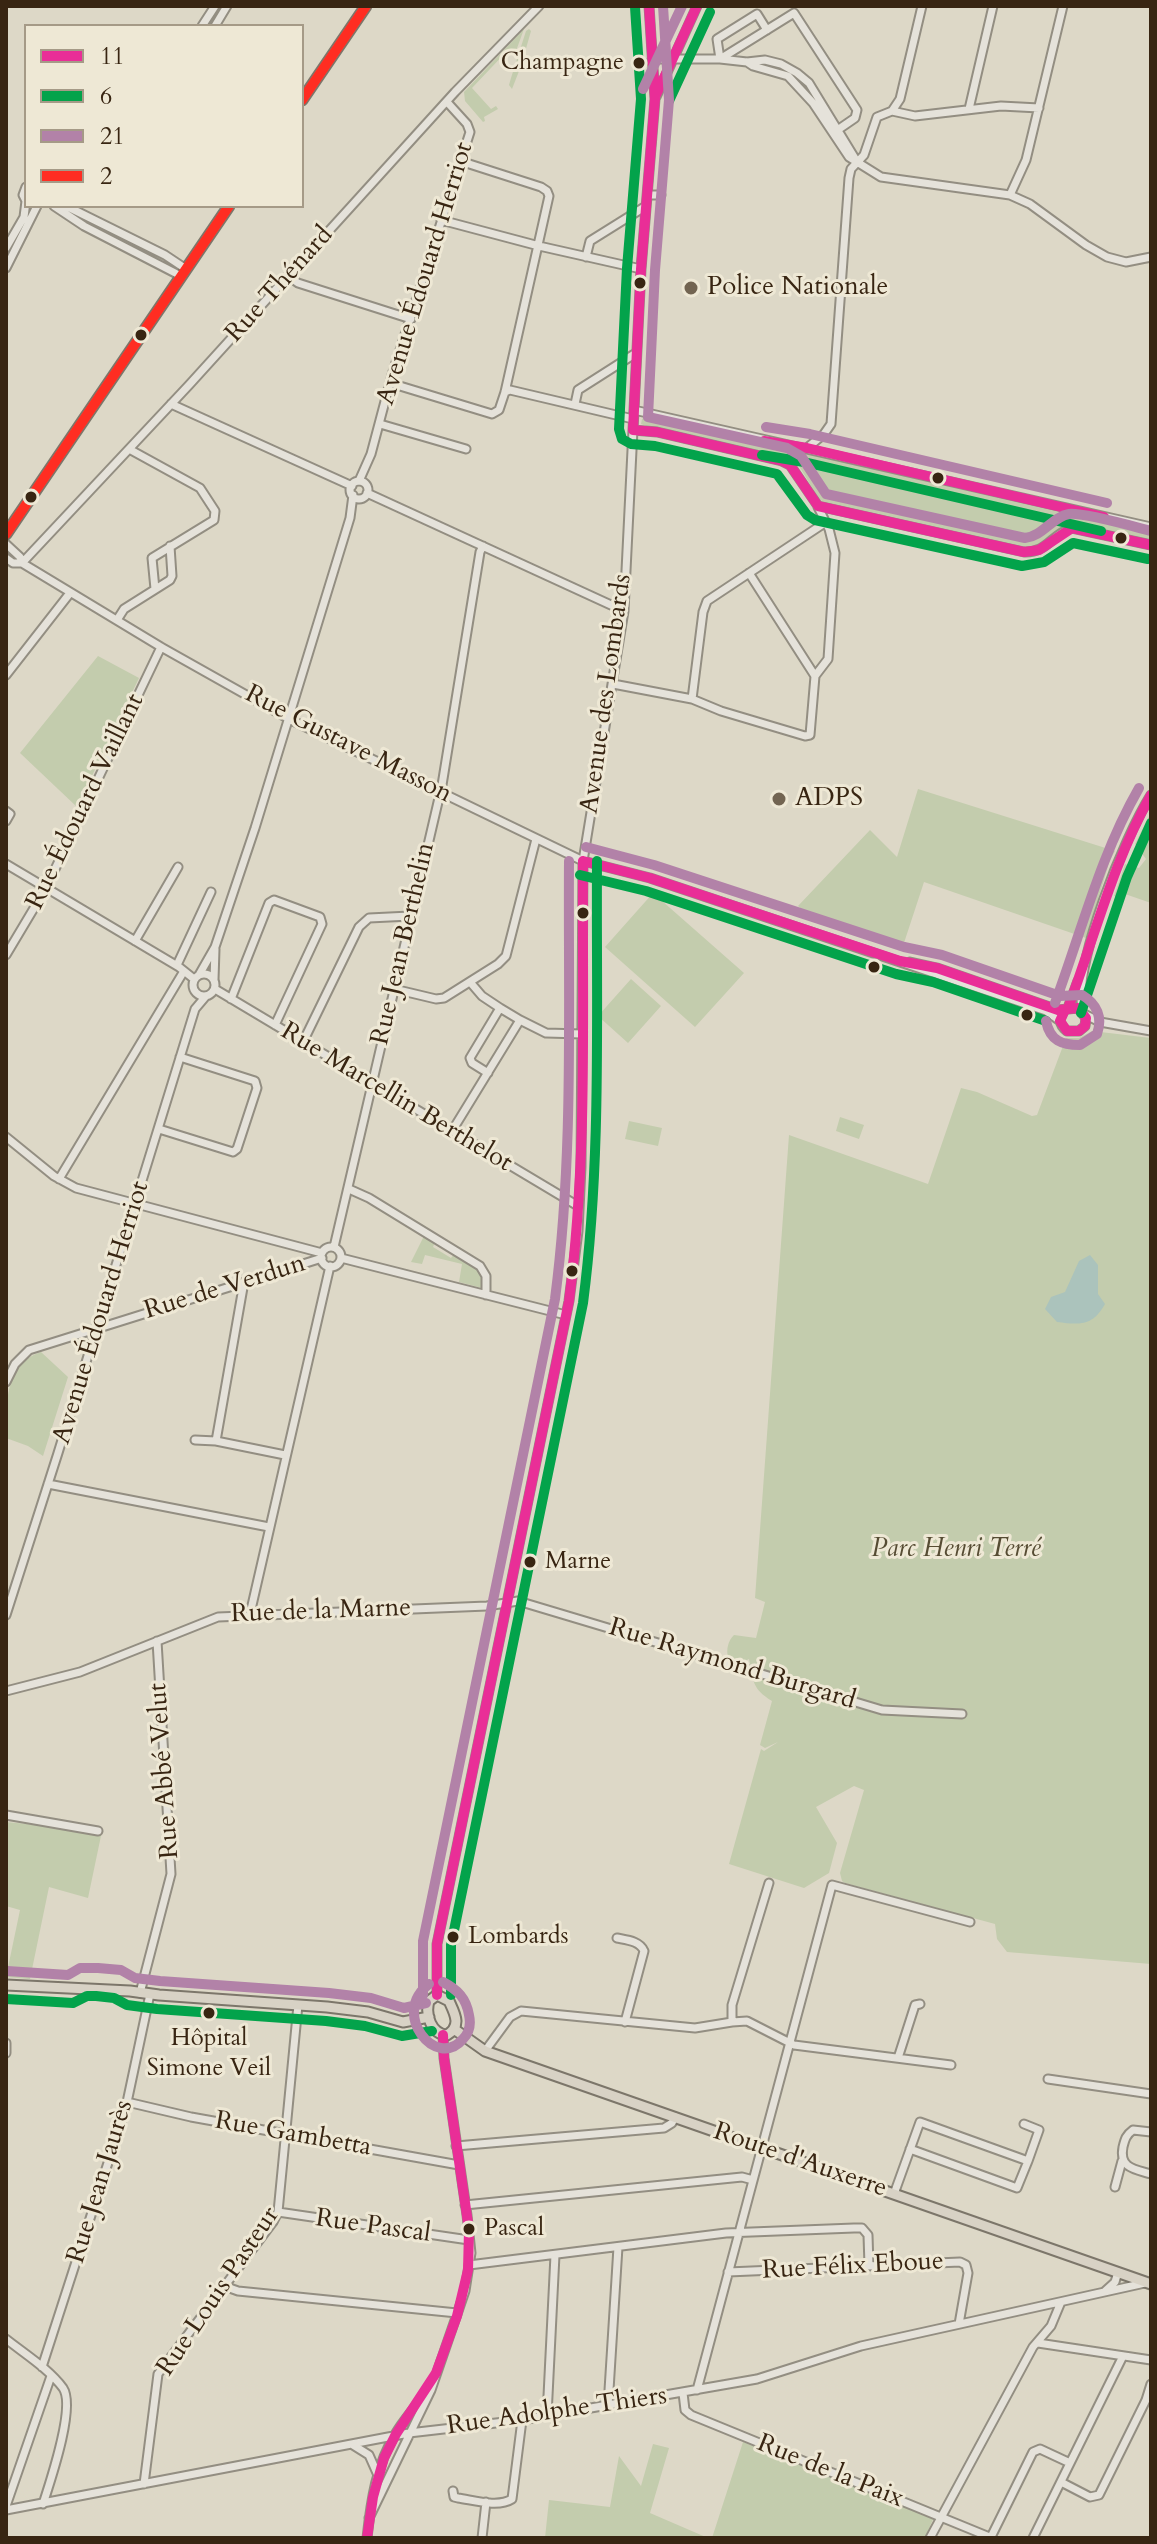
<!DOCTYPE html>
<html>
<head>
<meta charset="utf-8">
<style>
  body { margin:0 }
  #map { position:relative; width:1157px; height:2544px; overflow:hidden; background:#ddd8c7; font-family:Cardo,serif }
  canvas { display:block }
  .frame { position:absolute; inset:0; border:8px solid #382512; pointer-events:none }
  .legend { position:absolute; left:24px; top:24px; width:280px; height:184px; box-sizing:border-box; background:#eee8d5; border:2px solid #a59a87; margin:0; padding:10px 14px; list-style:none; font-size:24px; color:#382512 }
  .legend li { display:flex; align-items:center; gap:16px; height:40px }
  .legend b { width:40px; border:2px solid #a59a87 }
</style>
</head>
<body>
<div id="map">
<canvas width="1157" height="2544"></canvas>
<div class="frame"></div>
<ul class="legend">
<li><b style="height:10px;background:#e92e97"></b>11</li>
<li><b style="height:10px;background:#03a34b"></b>6</li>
<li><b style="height:10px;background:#b282a8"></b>21</li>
<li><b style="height:10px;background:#ff2d22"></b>2</li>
</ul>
</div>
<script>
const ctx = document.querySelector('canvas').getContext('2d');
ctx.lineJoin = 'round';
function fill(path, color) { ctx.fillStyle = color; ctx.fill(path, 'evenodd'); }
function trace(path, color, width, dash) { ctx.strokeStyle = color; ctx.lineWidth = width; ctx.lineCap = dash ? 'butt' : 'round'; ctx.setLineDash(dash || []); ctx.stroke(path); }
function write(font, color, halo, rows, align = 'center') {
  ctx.font = font + ' Cardo,serif'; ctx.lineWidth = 6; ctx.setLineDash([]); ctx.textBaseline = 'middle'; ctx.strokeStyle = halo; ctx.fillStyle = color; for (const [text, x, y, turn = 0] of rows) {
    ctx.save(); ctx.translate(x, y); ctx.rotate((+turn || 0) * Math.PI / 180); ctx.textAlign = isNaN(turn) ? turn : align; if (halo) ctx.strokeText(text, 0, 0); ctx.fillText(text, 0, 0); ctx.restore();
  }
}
fill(new Path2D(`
  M524,29l-8,22 -7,-2 -37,39 19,21 5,-3 2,3 -14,8 1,4 -2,1 -18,-21 -1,-9z
  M529,29l2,2 -10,35 -9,23 -3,-4 2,-7 15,-47z
  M646,416l132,30 10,3 4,4 -2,5 -6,1 -130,-30 -13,-5 1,-5z
  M808,452l343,78v12c-20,-5 -71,-23 -89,-14 -13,7 -16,16 -31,22l-202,-44 -10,-7 -20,-33 2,-10z
  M98,656l41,22 -62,129 -57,-54z
  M918,789l197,62 -5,9 -24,78 -162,-56 -22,67 -90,-30 -14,-13 72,-76 27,27z
  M1151,812v91l-26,-9 -3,5 -8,-3 11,-32 14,4 7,-9 -11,-15z
  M653,893l91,80 -49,54 -90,-80z
  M631,979l30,27 -33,37 -30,-27z
  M1092,1031l59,7v926l-144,-12 -10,-13 -2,-15 -150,-41 -3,-2 -2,-8 24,-83 -10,-4 -38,21 21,36 -8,30 -25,15 -75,-24 32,-115 3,2 14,-9 -13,6 -5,-3 12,-44c-21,-13 -18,-20 -23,-42l-6,3 -15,-4c-2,-9 0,-17 6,-23l22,3 9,-36 -10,-4 34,-463 139,49 33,-96 16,4 55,24 5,-1 29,-77h13z
  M840,1117l24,8 -5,14 -23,-8z
  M629,1121l33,7 -4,18 -33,-7z
  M424,1236l11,6 -2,5 18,11 4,-5 15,10 14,13 -2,12 -23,-6 3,-18 -37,-9 -3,9 -11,-2z
  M41,1352l27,25 -25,79 -15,-10 -22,-8c0,-32 -2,-74 35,-86z
  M6,1822l96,9 -14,67 -39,-11 -19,92 -24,-2 14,-67 -14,-4z
  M743,2442l191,75 -9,21h-213z
  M653,2444l16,4 -19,65 58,25h-163l4,-38 61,7 9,-51 22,30z`), '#c3ccad');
fill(new Path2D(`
  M1090,1255l8,10v29l7,10c-12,22 -25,21 -48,18l-12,-13 6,-12 14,-5 14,-31z`), '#abc3bc');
const minor = new Path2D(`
  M202,26l13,-20
  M215,26l12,-20
  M767,30l-10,-16 -40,25 3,20 74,-46 63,97 -2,8 -16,11
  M652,59h68l27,3 18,-2 16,4 16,9 12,10 47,77
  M747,62l6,4 35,10 25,27 36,54 32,20 129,18 20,9 56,41 21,12 19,5 25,-5
  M656,97l41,-91
  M969,109l24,-103
  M892,111l8,-12 22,-93
  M26,187l-3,8 3,6
  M647,195h14
  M1010,195l16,-35 37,-154
  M54,206l30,20 97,50
  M66,206l99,49 21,14
  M441,220l98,26 102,23
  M6,248l18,-31 2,-16
  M586,257l4,-16 56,-35
  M6,268l31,-62
  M288,276l10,7 113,36
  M390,383l102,31 7,-4 6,-18 44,-196 -2,-5 -6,-4 -81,-26
  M505,392l5,-2 123,29
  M171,404l181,82
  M575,404l3,-14 58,-37
  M634,410l517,117
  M380,424l86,25
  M633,430l24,2 125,29 8,4 28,41 206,46c24,1 27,-18 48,-24l79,17
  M807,448l17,-14 7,-10 18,-246 2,-9 13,-14 13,-38 15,-6 23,5 86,-10 38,2
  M129,449l71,39 15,23 -1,9 -62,38 3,31
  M359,481l12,-27 21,-79 78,-243 -3,-8 -20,-22
  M350 490a9 9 0 1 1 18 0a9 9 0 1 1-18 0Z
  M367,493l257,118
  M6,544l14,13 2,6
  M6,558l7,5h9l139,84 128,72 294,142 67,17 396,133 14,10
  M22,563l167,-178 266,-293 84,-86
  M749,573l66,103
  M117,620l7,-11 46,-29 2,-4 -2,-30
  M6,675l64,-82
  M613,684l79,15 29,12 84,25 5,-1 5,-59 13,-17 7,-106 -6,-24 -11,-22
  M692,699l11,-87 4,-11 119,-79
  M6,811l4,3 -4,7
  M6,864l173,103 15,12
  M135,941l43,-74
  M6,955l40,-67 115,-241
  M910,962l27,6 121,42 20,-2 8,10 -1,8 -6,5h-12c-8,-6 -9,-14 -2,-21
  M177,965l34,-73
  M193 985a11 11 0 1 1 22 0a11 11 0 1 1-22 0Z
  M199,975l16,-28 40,-119 95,-310 3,-23
  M214,980l1,-31
  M470,982l12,14 18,12
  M215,989l363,217
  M394,989l42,10 8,-1 54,-34 8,-8 30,-117
  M231,999l38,-96 5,-3 46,17 2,7 -47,101
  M1068,1008l10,-27
  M1082,1010c-8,-49 42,-172 69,-215
  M1084,1014l16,8 51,9
  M520,1020l26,13 36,1
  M303,1042l56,-115 10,-9 41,-2
  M159,1129l74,23 4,-3 20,-61 -2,-7 -75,-24
  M452,1131l68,-111 -20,-12 -30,50 2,5 16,10
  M6,1137l48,39 22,12 246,65
  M59,1179l125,-208
  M349,1189l20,9 111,68 6,10v19
  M334,1247l108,-462 38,-233 3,-6
  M321 1257a10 10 0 1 1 20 0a10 10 0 1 1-20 0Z
  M341,1258l225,57
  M6,1382l9,-18 14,-14 293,-92
  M195,1440l21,1 69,14
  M216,1441l28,-159
  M48,1484l221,43
  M250,1614l80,-348
  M6,1615l52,-162 137,-444 11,-13
  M6,1691l74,-19 138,-55 269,-11 31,-5 364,109 80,4
  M6,1815l92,16
  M769,1883l-37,122v17l15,-1 47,24 157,20
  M617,1938c10,2 23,3 27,13l-19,71
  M140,1993l31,-119 -14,-233
  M437,1995v-51l132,-643 9,-70 3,-64 2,-306 41,-250 17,-342 14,-170 -6,-93
  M6,2043v10
  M485,2051l25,-34 11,-6 174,17 37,-6
  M898,2058l17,-53 5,-1
  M1048,2079l103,15
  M127,2102l64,15 268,48
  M1151,2132l-18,-2c-7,5 -8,9 -10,17 -4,21 11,22 28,27
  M456,2146l208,-18 8,-5 3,-6
  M910,2149l107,39 11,-27
  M1115,2187l7,-26
  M894,2194l26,-72 108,39 11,-31 -15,-6
  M465,2205l277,-28 11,3
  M278,2212l191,28
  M469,2265l257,-32 128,-5h8l6,7 1,31
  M728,2272l232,-10 6,3 2,8 -9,51
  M224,2286l14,5 219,22
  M1104,2292l11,-10 3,-10
  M6,2339c19,15 43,30 57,49 13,19 -13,94 -20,116
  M1038,2343l113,17
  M42,2367l84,-260 24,-113
  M697,2390l135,-505 138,37
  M683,2393l2,17 6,5 301,123
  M608,2406l10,-159
  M547,2416l8,-161
  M353,2445l16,10 8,18
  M1061,2482l29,15 9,-2 47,-95 5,-16
  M144,2484l14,-110 115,-152 5,-10 20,-207
  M453,2491l1,6 4,1c15,2 40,10 54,1l10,-79
  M6,2506l45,-130
  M6,2510l403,-77 113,-13 235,-41 104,-33 284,-63
  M369,2518l62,-128 34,-99 4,-26 2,-12 -4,-38 -23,-157 -1,-23
  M991,2537l42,-85 7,-3 30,14
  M367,2538c4,-37 9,-73 29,-105 9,-15 21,-27 30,-42
  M482,2538l4,-36
  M930,2538l103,-191 18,-21 10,-24
  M1033,2538l90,-182`);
const major = new Path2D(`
  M302,100l64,-94
  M6,534l223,-328
  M6,1985l124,6 29,4 168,12 41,5 35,10 26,-5
  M437,1995l12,6c6,13 13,25 -2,34 -16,-1 -22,-20 -18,-34z
  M454,2029l31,22 666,233`);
trace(minor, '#938e82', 11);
trace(major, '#7c766a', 13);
trace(minor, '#e5e2da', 7);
trace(major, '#d8d2c5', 9);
trace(new Path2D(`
  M649,6l6,93 -14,170 -8,161 24,2 125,29 8,4 28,41 206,46 15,-2 33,-22 79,17
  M656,95l41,-89
  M764,441l43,7 297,69
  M583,861l67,17 250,83 37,7 121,42 20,-2 8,10 -1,8 -6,5h-12l-7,-10 5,-11
  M1068,1008c27,-72 45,-146 83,-213
  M437,1995v-51l132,-643c19,-146 13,-293 14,-440
  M367,2538l6,-41 11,-39 12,-24 40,-61 21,-57 11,-46 1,-40 -25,-172 -1,-23`), '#e92e97', 10);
trace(new Path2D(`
  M635,7l6,92 -14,169 -8,161 3,10 9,5 24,2 122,28 30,41 8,5 207,46 22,-4 29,-19 75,16
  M669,101l41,-89
  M762,455l42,7 297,69
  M580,875l66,16 250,83 37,8 113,39
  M1081,1013l46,-136 24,-54
  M451,1995v-50l132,-642c19,-146 13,-295 14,-442
  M6,1999l67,4 14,-7h9l18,2 13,7 30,4 169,12 39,5 37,10 30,-5`), '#03a34b', 10);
trace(new Path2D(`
  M663,6l6,94 -14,170 -7,147 139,31 14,8 25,38 199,44c18,-2 27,-21 44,-24 14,-2 66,13 82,17
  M643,89l39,-83
  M766,427l44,7 297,69
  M586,847l68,18 250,82 38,8 118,41 22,-1c15,9 21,22 15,39l-17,11c-18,0 -30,-4 -34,-24
  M1055,1003c27,-73 45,-147 84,-215
  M7,1971l61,4 12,-7h18l23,2 14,8 25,3 169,12 42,5 33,10 22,-5
  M429,1984c-39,29 7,87 34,55 6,-6 8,-15 6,-24 -3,-17 -11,-25 -26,-33
  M423,1995v-54l132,-642c19,-145 13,-292 14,-438`), '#b282a8', 10);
trace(new Path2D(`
  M302,100l64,-94
  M6,534l223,-328`), '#ff2d22', 10);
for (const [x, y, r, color] of [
  [639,63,7,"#382512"],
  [640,283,7,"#382512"],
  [691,288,8,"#726451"],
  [141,335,7,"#382512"],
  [938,478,7,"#382512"],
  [31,497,7,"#382512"],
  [1121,538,7,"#382512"],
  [779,799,8,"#726451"],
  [583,913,7,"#382512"],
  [874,967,7,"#382512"],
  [1027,1015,7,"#382512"],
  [572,1271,7,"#382512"],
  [530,1562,7,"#382512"],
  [453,1937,7,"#382512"],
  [209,2013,7,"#382512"],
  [469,2229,7,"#382512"]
]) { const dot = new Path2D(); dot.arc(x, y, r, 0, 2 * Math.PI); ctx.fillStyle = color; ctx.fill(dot); trace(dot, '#eee8d5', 3); }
write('24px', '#382512', '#eee8d5', [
  ["Champagne",624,63,"right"],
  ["Marne",545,1562],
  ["Lombards",468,1937],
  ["Hôpital",209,2039,"center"],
  ["Simone Veil",209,2069,"center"],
  ["Pascal",484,2229]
], 'left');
write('26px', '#382512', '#eee8d5', [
  ["Avenue Édouard Herriot",426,274,-73],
  ["Rue Thénard",280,285,-48],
  ["Avenue des Lombards",607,694,-82],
  ["Rue Gustave Masson",348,745,27],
  ["Rue Édouard Vaillant",86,802,-64],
  ["Rue Jean Berthelin",404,944,-77],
  ["Rue Marcellin Berthelot",396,1098,31],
  ["Rue de Verdun",225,1288,-17],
  ["Avenue Édouard Herriot",102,1313,-73],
  ["Rue de la Marne",321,1612,-2],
  ["Rue Raymond Burgard",732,1665,17],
  ["Rue Abbé Velut",165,1771,-94],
  ["Rue Gambetta",293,2135,10],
  ["Route d'Auxerre",800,2161,19],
  ["Rue Jean Jaurès",101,2182,-73],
  ["Rue Pascal",373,2227,8],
  ["Rue Félix Eboue",853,2267,-3],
  ["Rue Louis Pasteur",219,2292,-56],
  ["Rue Adolphe Thiers",557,2412,-8],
  ["Rue de la Paix",830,2472,22]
]);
write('26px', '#382512', '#eee8d5', [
  ["Police Nationale",707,288],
  ["ADPS",795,799]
], 'left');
write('italic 26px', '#564c33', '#eee8d5', [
  ["Parc Henri Terré",956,1550]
]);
</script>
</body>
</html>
